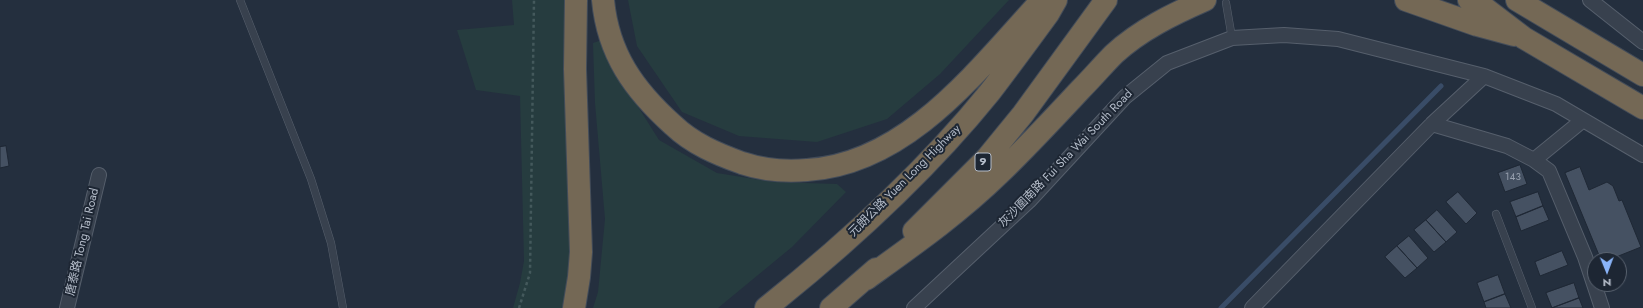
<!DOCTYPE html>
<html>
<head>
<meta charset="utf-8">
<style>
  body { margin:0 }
  #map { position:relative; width:1643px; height:308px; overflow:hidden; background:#242f3e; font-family:Jost,sans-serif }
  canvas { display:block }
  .north { position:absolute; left:1587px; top:252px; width:40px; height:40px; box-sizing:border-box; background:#1d2633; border:1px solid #59626f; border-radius:50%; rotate:179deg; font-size:11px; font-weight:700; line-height:16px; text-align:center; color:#b4bcc9 }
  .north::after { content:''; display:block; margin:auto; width:14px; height:18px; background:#8ab4f8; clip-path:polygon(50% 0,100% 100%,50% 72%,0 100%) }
</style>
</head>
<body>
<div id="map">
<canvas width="1643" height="308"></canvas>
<div class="north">N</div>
</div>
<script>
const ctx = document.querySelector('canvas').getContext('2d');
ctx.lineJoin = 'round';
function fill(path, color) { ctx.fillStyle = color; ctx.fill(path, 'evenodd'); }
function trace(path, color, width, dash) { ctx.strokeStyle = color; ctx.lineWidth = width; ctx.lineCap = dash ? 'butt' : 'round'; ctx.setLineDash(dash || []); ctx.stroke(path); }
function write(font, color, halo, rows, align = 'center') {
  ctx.font = font + ' Jost,"Noto Sans TC",sans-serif'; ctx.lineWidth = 4; ctx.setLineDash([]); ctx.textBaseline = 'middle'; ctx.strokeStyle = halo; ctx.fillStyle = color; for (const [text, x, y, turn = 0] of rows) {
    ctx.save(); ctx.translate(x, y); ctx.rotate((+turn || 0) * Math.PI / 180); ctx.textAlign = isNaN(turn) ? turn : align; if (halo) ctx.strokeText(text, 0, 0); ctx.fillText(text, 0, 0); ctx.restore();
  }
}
fill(new Path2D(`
  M512,0h55l-3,72 9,136 -5,83 -6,17h-49l7,-25 4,-22 -4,-165 -44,-6 -19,-60 57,-5z
  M628,0h381l-69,74 -53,45 -70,23 -78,-6 -57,-24 -45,-66z
  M602,40l23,46 34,54 58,33 56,9 64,2 9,8 -54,55 -74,61h-125l5,-16 7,-73 -10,-116 -2,-60z`), '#263c3f');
trace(new Path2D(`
  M1221,308l220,-222`), '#394c67', 5);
const building = new Path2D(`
  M6,146l3,20 -9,2v-21z
  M1520,165l7,19 -22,8 -7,-19z
  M1580,167l9,23 18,-8 6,4 6,15 3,-1 19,47 -25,10 2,3h-17l-36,-87z
  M1458,192l19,21 -11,11 -20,-22z
  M1538,192l5,14 -27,11 -6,-15z
  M1543,206l6,14 -28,11 -5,-14z
  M1437,210l20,22 -11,10 -20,-22z
  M1426,220l20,22 -12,10 -20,-22z
  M1409,236l19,22 -11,10 -20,-22z
  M1397,246l20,22 -12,10 -20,-21z
  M1562,251l6,14 -28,11 -5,-14z
  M1498,275l7,19 -21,8 -7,-19z
  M1574,283l5,15 -27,10 -6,-15z
  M1505,294l6,14h-25l-2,-6z
  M1579,298l4,10h-31z`);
fill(building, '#455162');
trace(building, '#1f2835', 1);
const service = new Path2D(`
  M240,0l71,179 20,64 12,65
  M1226,3l6,35
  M1496,214l36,94`);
const minor = new Path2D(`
  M1590,0l53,42
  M1432,124l75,22 27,14 15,11 36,86 17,51
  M1534,160l49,-40
  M67,308l32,-133
  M914,308l115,-107 96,-104 42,-34 65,-25 52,-3 54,4 146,37 72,28 87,51
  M1252,308l180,-184 52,-48`);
const motorway = new Path2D(`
  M603,0c5,54 31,90 70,125 20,19 44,29 69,38 21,7 42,9 65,7 101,-6 171,-101 235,-170
  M1406,0l71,25 37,10
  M1469,0l13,6 42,32 119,70
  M1517,0l126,75
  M914,231l73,-73 36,-44 83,-114
  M866,279c46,-33 92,-65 133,-105 28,-27 55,-56 82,-85 11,-11 22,-24 33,-35 26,-24 59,-40 91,-54
  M574,308l5,-31 2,-25 -6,-183 1,-69
  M766,308c79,-63 161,-138 224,-216 20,-26 39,-52 58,-78l8,-14
  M831,308l45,-39`);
trace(service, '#565f6c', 8);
trace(minor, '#565f6c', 16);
trace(motorway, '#434c59', 24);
trace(new Path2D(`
  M519,308l11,-35 4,-273`), '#44595c', 2.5, [3, 3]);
trace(service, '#38414e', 7);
trace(minor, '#38414e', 14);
trace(motorway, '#746855', 22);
write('10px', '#98a1af', null, [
  ["143",1513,178]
]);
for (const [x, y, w] of [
  [983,162,16]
]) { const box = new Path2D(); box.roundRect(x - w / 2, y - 9, w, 18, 3); ctx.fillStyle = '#1d2633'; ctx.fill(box); trace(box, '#b4bcc9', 1); }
write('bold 11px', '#b4bcc9', null, [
  ["9",983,162]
]);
write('12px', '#b4bcc9', '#1d2633', [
  ["灰沙圍南路 Fui Sha Wai South Road",1066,159,-46],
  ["元朗公路 Yuen Long Highway",905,181,-45],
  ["唐泰路 Tong Tai Road",83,242,-77]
]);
</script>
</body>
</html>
